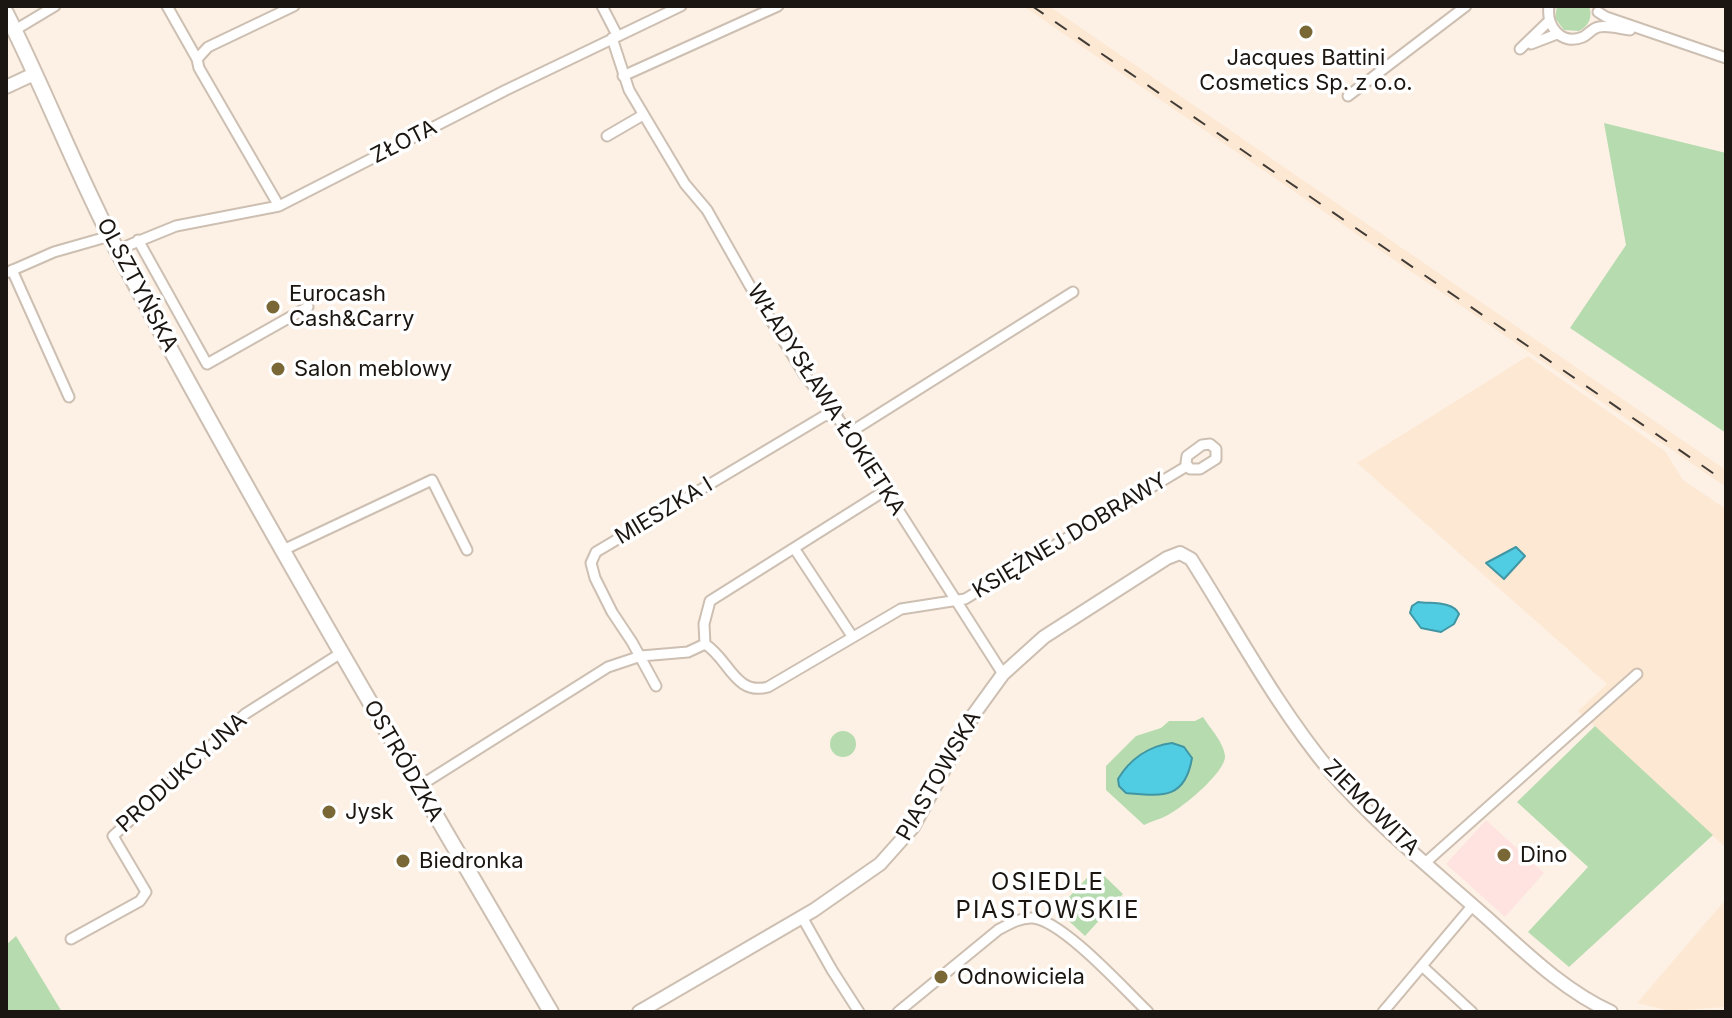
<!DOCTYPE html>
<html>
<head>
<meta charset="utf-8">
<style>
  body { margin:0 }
  #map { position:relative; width:1732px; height:1018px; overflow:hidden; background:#fdf1e6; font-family:Inter,sans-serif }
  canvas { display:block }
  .frame { position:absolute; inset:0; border:8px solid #1b1611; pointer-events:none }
</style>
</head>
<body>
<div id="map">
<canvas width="1732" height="1018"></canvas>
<div class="frame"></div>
</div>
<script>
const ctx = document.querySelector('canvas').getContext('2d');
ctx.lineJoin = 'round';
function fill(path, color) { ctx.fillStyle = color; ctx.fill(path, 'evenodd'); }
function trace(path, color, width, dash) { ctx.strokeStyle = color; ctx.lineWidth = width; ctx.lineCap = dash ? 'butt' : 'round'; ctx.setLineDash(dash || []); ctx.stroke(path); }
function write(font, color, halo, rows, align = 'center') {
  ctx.font = font + ' Inter,sans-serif'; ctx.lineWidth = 7; ctx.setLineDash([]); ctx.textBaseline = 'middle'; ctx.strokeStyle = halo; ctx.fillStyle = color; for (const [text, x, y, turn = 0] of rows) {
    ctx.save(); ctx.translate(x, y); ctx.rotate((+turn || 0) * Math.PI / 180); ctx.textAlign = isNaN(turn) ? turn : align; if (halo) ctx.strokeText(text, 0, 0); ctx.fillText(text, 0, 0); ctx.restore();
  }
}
fill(new Path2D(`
  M1486,820l58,53 -39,44 -59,-53z`), '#fee3e0');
fill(new Path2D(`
  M1023,6h26l677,464v17z
  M1528,356l137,95 18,29 43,29v339l-148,-137 29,-27 -250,-221z
  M1726,899v108l-55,4 -34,-8z`), '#fde8d4');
fill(new Path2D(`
  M1557,6h32c4,11 0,20 -10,25l-15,-1 -9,-12z
  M1604,123l122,30v280l-156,-105 56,-83z
  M1203,717c7,11 21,26 22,39 1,16 -43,52 -57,59 -7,4 -16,6 -24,10l-38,-35v-24l30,-30 25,-8 8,-7h26z
  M1595,726l118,109 -144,132 -41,-35 60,-65 -71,-65z
  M830 744a13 13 0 1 1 26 0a13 13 0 1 1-26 0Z
  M1096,868l27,26 -38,42 -28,-26z
  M16,936l46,76h-56v-67z`), '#b6dbaf');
const water = new Path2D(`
  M1516,547l9,9 -21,23 -18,-16z
  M1418,602c14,2 35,-1 41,12l-5,10 -13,8 -20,-4 -11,-15 2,-7z
  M1172,743l12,4 8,11c-7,42 -30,38 -66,35l-7,-7 -1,-7c12,-20 31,-33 54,-36z`);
fill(water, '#51cde3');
trace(water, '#4196a4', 2);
const street = new Path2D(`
  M167,6l30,53 2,9 80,138
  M602,6l15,29
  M1549,6c-3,20 12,40 34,31 6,-3 9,-9 16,-10 9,-2 22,2 31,3
  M1598,12l8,5 120,41
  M15,30l40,-24
  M612,38l17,52 56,94 22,26 43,76 54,88 45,59 154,241
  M1531,44l26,-10
  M1520,49l29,-28
  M197,59l11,-12 86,-41
  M623,76l155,-70
  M1348,96l118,-90
  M607,136l36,-21
  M138,240l69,124 101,-57
  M117,250l59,-24 103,-20 227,-116 175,-84
  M12,270l57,127
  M6,273l48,-21 56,-16
  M849,433l224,-141
  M1210,444l6,5v10l-16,10h-10l-4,-6 1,-7 15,-11z
  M886,490l-176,111 -6,23 1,20c24,15 30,52 63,43l133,-78 64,-10 222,-133
  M794,548l58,88
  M281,551l151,-71 35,70
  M656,686l-24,-44 -20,-30 -17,-34 -4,-15 5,-11 228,-136 13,-2
  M418,787l190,-120 33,-11 47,-4 17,-8
  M1425,863l212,-189
  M802,917l30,53 27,42
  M71,939l69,-38 6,-9 -33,-56 132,-122 96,-61
  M1422,966l50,46
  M898,1012l100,-82c11,-6 23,-13 35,-12 30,3 91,71 115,94
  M1383,1012l90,-107`);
const secondary = new Path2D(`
  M6,87l28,-13
  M639,1012l175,-102 66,-46 33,-37 61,-113 29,-40 41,-37 123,-79 13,-5 11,6c45,71 86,148 140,213 46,53 102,98 155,145 39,35 77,73 125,95`);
const primary = new Path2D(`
  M6,13c40,79 71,162 113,241 137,257 285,507 432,758`);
trace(street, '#cdbfb1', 13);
trace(secondary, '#cdbfb1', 16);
trace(primary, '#cdbfb1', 18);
trace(street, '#fff', 9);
trace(secondary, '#fff', 12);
trace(primary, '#fff', 14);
trace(new Path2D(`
  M1032,6l694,476`), '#423c36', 2, [14, 14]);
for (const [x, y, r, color] of [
  [1306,32,8,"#796735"],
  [273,307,8,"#796735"],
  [278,369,8,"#796735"],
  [329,812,8,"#796735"],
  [1504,855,8,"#796735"],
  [403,861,8,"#796735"],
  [941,977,8,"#796735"]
]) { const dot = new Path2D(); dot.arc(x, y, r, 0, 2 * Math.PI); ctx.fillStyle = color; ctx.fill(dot); trace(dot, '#fff', 3); }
write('22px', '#1b1611', '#fff', [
  ["Jacques Battini",1306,58,"center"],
  ["Cosmetics Sp. z o.o.",1306,83,"center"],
  ["Eurocash",289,294],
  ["Cash&Carry",289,319],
  ["Salon meblowy",294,369],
  ["Jysk",345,812],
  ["Dino",1520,855],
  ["Biedronka",419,861],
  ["Odnowiciela",957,977]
], 'left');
write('22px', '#1b1611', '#fff', [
  ["ZŁOTA",404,142,-27],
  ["OLSZTYŃSKA",137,285,62],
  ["WŁADYSŁAWA ŁOKIETKA",826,400,57],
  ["MIESZKA I",664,511,-31],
  ["KSIĘŻNEJ DOBRAWY",1070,536,-31],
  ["OSTRÓDZKA",403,761,60],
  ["PRODUKCYJNA",182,773,-42],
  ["PIASTOWSKA",939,776,-60],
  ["ZIEMOWITA",1371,808,45]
]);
ctx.letterSpacing = '2px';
write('24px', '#1b1611', '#fff', [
  ["OSIEDLE",1048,883],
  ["PIASTOWSKIE",1048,911]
]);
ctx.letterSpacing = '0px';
</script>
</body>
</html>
